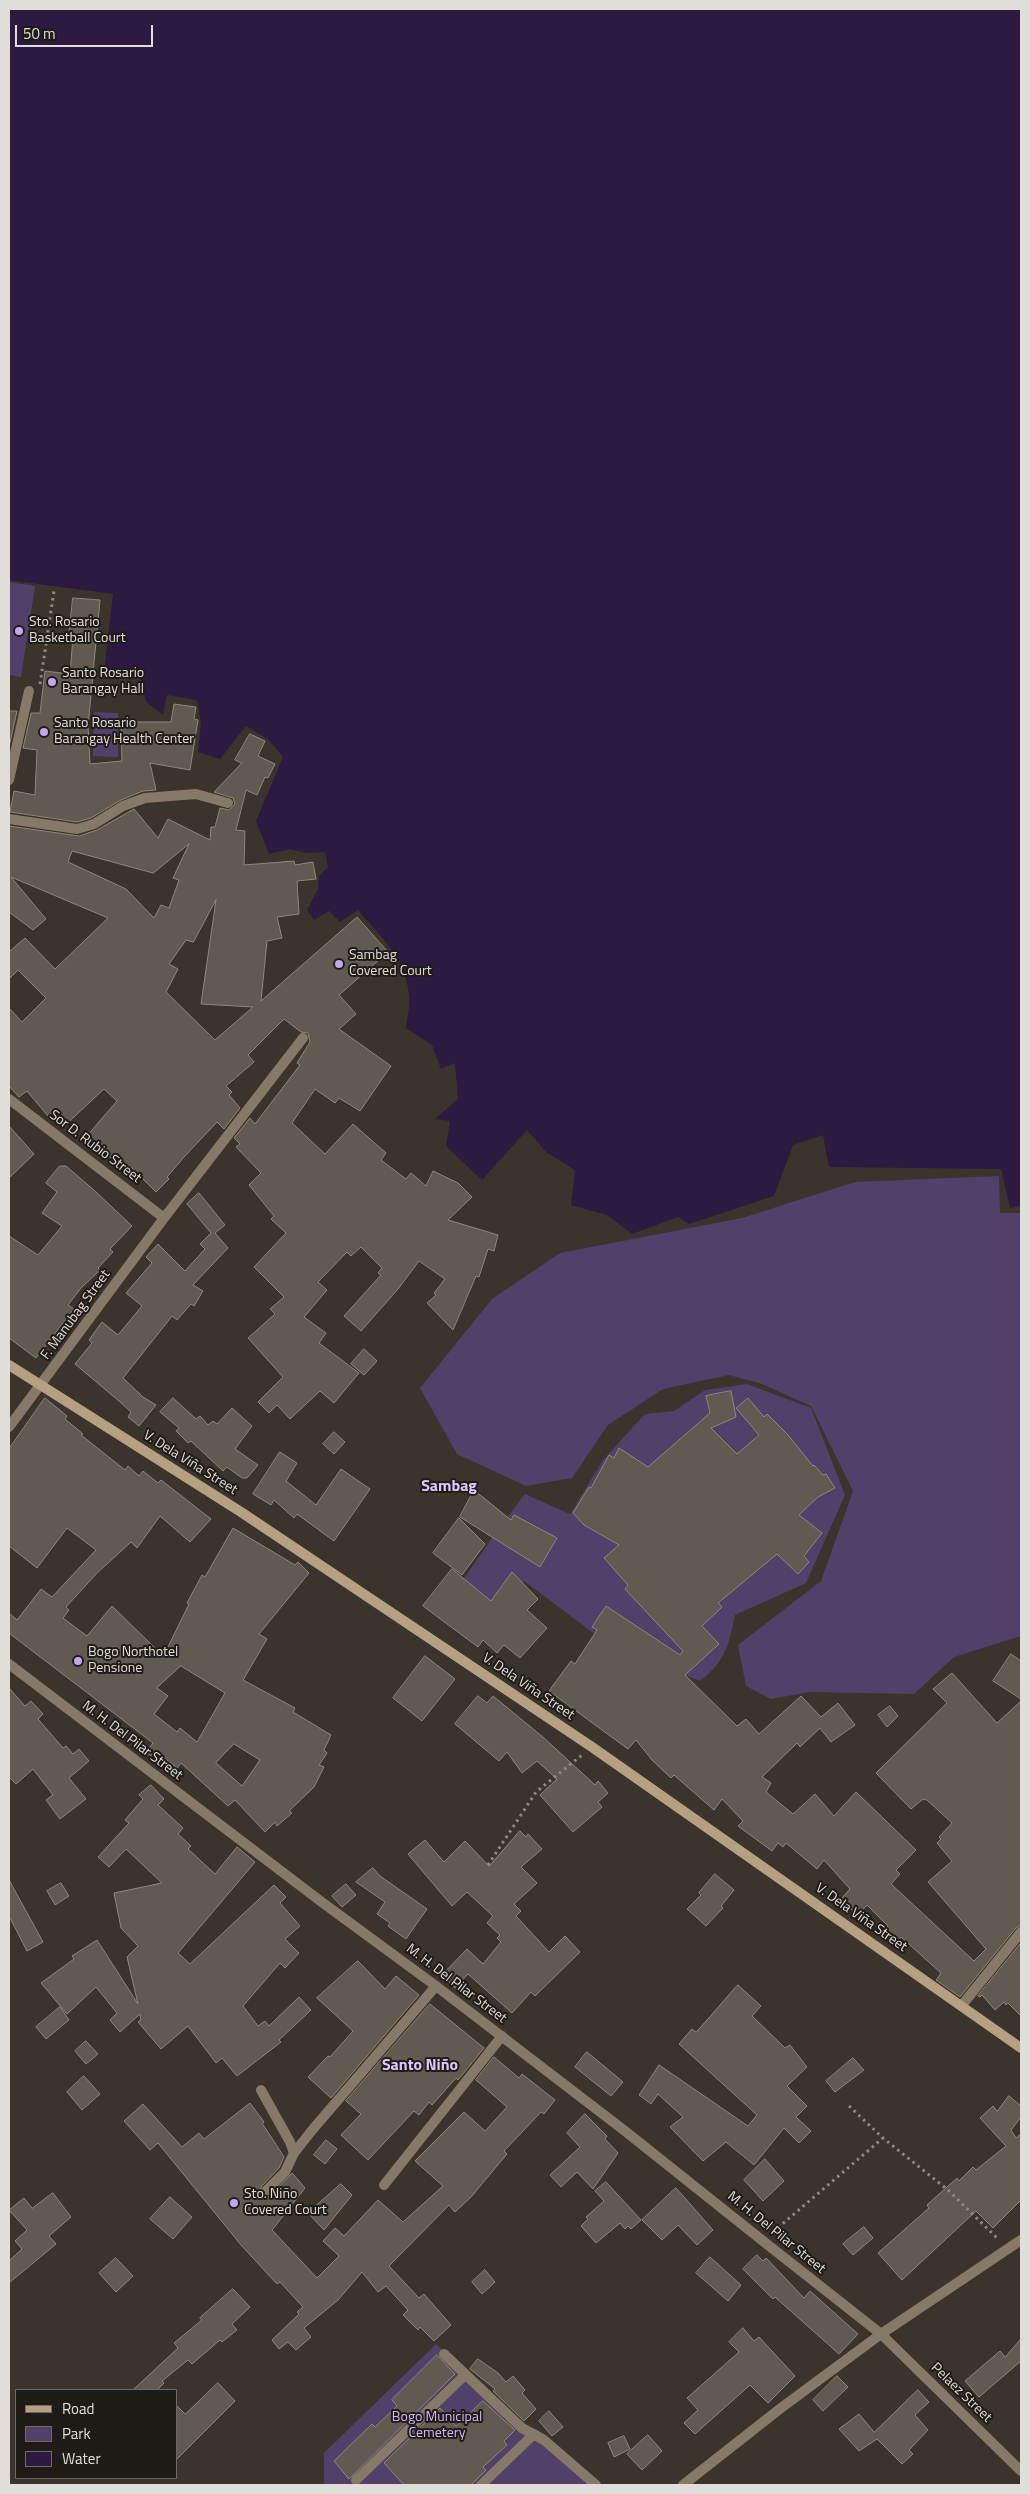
<!DOCTYPE html>
<html>
<head>
<meta charset="utf-8">
<style>
  body { margin:0 }
  #map { position:relative; width:1030px; height:2494px; overflow:hidden; background:#3a342c; font-family:"Titillium Web",sans-serif }
  canvas { display:block }
  .frame { position:absolute; inset:0; border:10px solid #e1ddd8; pointer-events:none }
  .legend { position:absolute; left:15px; top:2389px; width:162px; height:90px; box-sizing:border-box; background:#1f1c18; border:1px solid #6d6965; margin:0; padding:6px 9px; list-style:none; font-size:15px; color:#e1ddd8 }
  .legend li { display:flex; align-items:center; gap:10px; height:25px }
  .legend b { width:25px; border:1px solid #6d6965 }
  .scale { position:absolute; left:15px; top:25px; width:138px; height:22px; box-sizing:border-box; border:2px solid #e1ddd8; border-top:0; padding-left:6px; font-size:15px; line-height:18px; white-space:nowrap; color:#e1ddd8; -webkit-text-stroke:4px #1f1c18; paint-order:stroke }
</style>
</head>
<body>
<div id="map">
<canvas width="1030" height="2494"></canvas>
<div class="frame"></div>
<ul class="legend">
<li><b style="height:6px;background:#b6a082"></b>Road</li>
<li><b style="height:14px;background:#514069"></b>Park</li>
<li><b style="height:14px;background:#2c1a41"></b>Water</li>
</ul>
<div class="scale">50 m</div>
</div>
<script>
const ctx = document.querySelector('canvas').getContext('2d');
ctx.lineJoin = 'round';
function fill(path, color) { ctx.fillStyle = color; ctx.fill(path, 'evenodd'); }
function trace(path, color, width, dash) { ctx.strokeStyle = color; ctx.lineWidth = width; ctx.lineCap = dash ? 'butt' : 'round'; ctx.setLineDash(dash || []); ctx.stroke(path); }
function write(font, color, halo, rows, align = 'center') {
  ctx.font = font + ' "Titillium Web",sans-serif'; ctx.lineWidth = 4; ctx.setLineDash([]); ctx.textBaseline = 'middle'; ctx.strokeStyle = halo; ctx.fillStyle = color; for (const [text, x, y, turn = 0] of rows) {
    ctx.save(); ctx.translate(x, y); ctx.rotate((+turn || 0) * Math.PI / 180); ctx.textAlign = isNaN(turn) ? turn : align; if (halo) ctx.strokeText(text, 0, 0); ctx.fillText(text, 0, 0); ctx.restore();
  }
}
fill(new Path2D(`
  M9,582l26,4 -14,91 -12,-2z
  M94,712l24,1v44l-25,-1z
  M999,1176l1,37h21v423l-67,21 -40,37 -104,-2 -39,7 -25,-13 -8,-41 83,-64 32,-90 -42,-85 -49,-22 -33,-9 -66,14 -55,36 -36,53 -46,8 -69,-32 -37,-66 72,-89 68,-46 182,-35 113,-36z
  M747,1384l64,24 34,87 -39,88 -71,32c-6,30 -10,47 -35,66l-88,-34 -88,-66 -38,52 -42,-26 57,-82 24,-31 45,20 33,-54 42,-46 29,-3 31,-21z
  M436,2344l87,83 14,2 57,56h-270v-32z`), '#514069');
fill(new Path2D(`
  M9,9h1012v1197l-11,2 -9,-39 -172,-2 -6,-32 -30,10 -19,51 -85,28 -11,-7 -46,17 -25,-19 -36,-10 4,-35 -29,-18 -19,-22 -45,50 -36,-34 4,-25 -15,-2 23,-20 -3,-36 -14,6 -9,-24 -26,-17c1,-10 4,-21 3,-31 -1,-36 -30,-62 -51,-87l-18,12 -11,-11 -15,9 -7,-10 11,-21 1,-13 9,-9 -3,-15 -19,1 -16,-4 -21,5 -13,-33 27,-64 -14,-17 -23,-14 -26,33 -22,-7 3,-29 -4,-23 -30,-5 -4,20 -17,-13 -5,-22 -20,-13 -17,6 9,-79 -104,-14z`), '#2c1a41');
const building = new Path2D(`
  M73,598l27,2 -12,126 2,38 32,-3 -1,-39h50l3,-18 22,3 -2,12 4,1 -8,50 -40,-7 6,27 -13,1 -22,9 -30,18 -14,4 -67,-10 4,-21 21,4 2,-45 -14,-2 8,-35h9l5,-42 25,3 3,-37h-4z
  M9,711h8l-8,36z
  M250,734l15,7 -7,15 17,8 -7,14 -3,-1 -8,18 -11,-5 -10,40 9,1 -1,34 50,-4 1,4 18,-3 3,17 -19,2 2,33 -22,3 5,21 -15,3 -6,60 96,-84 31,35 -49,43 17,19 -17,15 52,37 -31,45 -21,-13 -4,5 -20,-14 -23,34 33,31 28,-30 33,29 -5,7 25,19 5,-6 15,13 7,-15 25,12 14,14 -24,23 50,15 -4,16 -6,-2 -9,28 -3,-1 -23,54 -26,-27 9,-8 -2,-2 11,-14 -26,-18 -21,28 -37,42 -17,-15 37,-41 -3,-2 4,-5 -21,-21 -10,9 -4,-4 -29,30 9,8 -23,27 22,16 -7,10 40,30 -25,30 -14,-12 -30,28 -13,-14 -8,8 -11,-11 25,-25 -35,-39 27,-24 -5,-5 14,-12 -30,-30 32,-34 -15,-14 3,-3 -25,-31 12,-12 -25,-26 4,-3 -6,-6 16,-20 5,6 45,-59 -3,-2 13,-21 -2,-9 -7,-1 -17,-13 -36,36 6,7 -28,24 6,6 -3,3 11,13 -16,21 -7,-7 -33,35 -17,20 2,2 -13,13 -25,-25 -2,2 -11,-5 -32,-27 31,-36 -13,-12 -42,39 -14,-12 -21,-25 -8,6 -10,-11v-78l13,14 24,-24 -28,-28 -9,9v-27l16,-14 30,31 53,-51 -97,-41 35,42 -13,11 -24,-18v-86l70,10 18,-6 37,-21 24,29 10,-19 42,21 1,-13h4l5,-19 9,2 6,-6 -2,-6 -19,-6 28,-29 -7,-3zM189,844l-16,34 6,2 -10,28 -8,-3 -7,13 -28,-29 -58,-27 4,-11 81,22zM216,900l-15,104 52,3 -38,33 -49,-48 12,-23 -9,-5 17,-24 7,2z
  M9,1126l25,28 -25,24z
  M60,1166h6l29,25 37,35 -22,23 3,3 -15,16 2,2 -19,18 -13,17 6,4 -38,49 -27,-20v-102l29,19 24,-29 -20,-13 15,-21 -11,-9z
  M199,1193l26,32 -10,8 13,15 -35,37 10,6 -9,15 -3,-2 -14,16 -5,-4 -49,62 20,19 13,8 -17,21 -11,-9 3,-5 -12,-11 -44,-37 17,-21 -3,-3 13,-18 16,13 24,-29 -16,-13 26,-30 -6,-6 12,-13 27,27 20,-22 -5,-5 11,-11 -24,-29z
  M364,1349l13,12 -13,14 -13,-11z
  M731,1391l5,26 -25,11 26,26 22,-19 -23,-27 12,-10 16,19 3,-3 21,21 25,31 1,-1 9,10 3,-1 9,14 -17,9 -19,18 23,18 -18,23 5,6 -11,12 -21,-20 -59,49 4,4 -20,19 17,18 -34,31 52,51 9,-7 13,15 42,-38 20,21 17,-14 17,22 -24,17 -11,-14 -20,19 -3,-4 -35,34 9,6 -5,9 27,22 22,-20 19,22 22,-24 60,58 -20,20 4,4 -9,10 83,77 12,-12 -58,-67 24,-21 -15,-18 4,-4 -2,-2 13,-14 -25,-23 -4,-1 -12,10 -35,-36 71,-70 -14,-14 19,-16 45,50 24,-22v224l-5,3 -56,69 -24,-17 5,-7 -40,-36 -5,6 -13,-12 5,-5 -21,-21 -9,10 -18,-15 10,-11 -26,-29 -7,9 -31,-26 -3,4 -5,-4 -6,8 -34,-25 5,-5 -21,-22 -8,11 -40,-35 -3,3 -19,-18 -16,-20 -8,9 -79,-58 22,-30 4,3 22,-34 -5,-3 14,-21 74,49 3,-4 -58,-62 3,-4 -24,-27 15,-13 -35,-20 -11,-12 16,-26 2,1 18,-33 5,3 5,-10 29,19 62,-54 -4,-17z
  M45,1398l22,18 -2,3 18,15 -2,1 44,35 3,-4 11,10 4,-5 15,12 3,-3 50,39 -21,23 -30,-26 -23,32 -6,-6 -34,31 -31,34 3,3 -6,8 24,18 25,-30 47,46 2,-3 4,4 24,-49 -2,-1 15,-28 3,2 28,-49 62,37 3,-3 11,11 -50,61 8,5 -24,41 52,28 -2,4 38,23 -7,15 3,3 -8,12 5,2 -10,20 -25,24 3,2 -15,13 -2,-4 -10,10 -30,-32 -7,6 -47,-43 -4,5 -10,-8 -4,5 -17,-13 7,-9 -144,-110v-20l8,7 24,-31 11,8 44,-47 -29,-22 -30,40 -28,-22v-97zM181,1666l44,27 -28,49 -17,-14 -3,4 -23,-18 14,-18 -11,-8zM234,1744l26,16 -18,26 -26,-23z
  M173,1398l23,21 4,-3 8,9 5,-4 4,3 15,-16 20,18 -17,23 23,16 -11,13h-5l-15,-11 -4,4 -32,-30 -3,2 -12,-12 3,-3 -19,-16z
  M334,1432l11,10 -11,12 -11,-10z
  M280,1452l17,11 -11,18 30,24 25,-36 29,20 -36,52 -37,-27 -3,4 -20,-18 -3,5 -18,-11z
  M474,1490l37,30 3,-5 43,23 -17,29 -80,-50z
  M459,1518l26,26 -23,31 -29,-22z
  M452,1569l39,32 21,-29 26,27 -11,11 20,18 -27,30 -16,-13 -7,8 -14,-13 -5,7 -55,-41z
  M1011,1654l10,7v38l-28,-18z
  M425,1656l30,23 -33,42 -29,-23z
  M9,1688l16,18 6,-5 12,13 -5,5 25,29 3,-2 7,8 6,-5 10,12 -20,17 17,21 -26,20 -14,-19 7,-5 -20,-26 -17,15 -7,-7z
  M478,1696l9,7 6,-7 51,42 51,47 3,-4 10,12 -10,9 4,5 -29,25 -33,-37 17,-16 -20,-18 -15,12 -15,-21 -8,9 -44,-37z
  M890,1706l8,10 -11,11 -9,-12z
  M151,1785l13,14 -6,6 25,23 -5,6 13,12 -3,3 27,25 22,-27 18,15 -77,91 12,11 84,-79 12,12 -6,6 20,23 -15,13 14,14 -14,15 -5,-5 -37,43 15,20 7,-5 4,5 30,-29 12,13 -32,30 2,2 -44,34 -15,-18 -6,5 -28,-37 -27,23 -23,-27 3,-2 -1,-6 -20,18 -10,-12 7,-7 -21,-26 -29,27 -26,-31 33,-24 -2,-3 25,-16 41,64 -11,-47 11,-11 -17,-18 -7,-35 48,-10 -36,-34 -17,18 -11,-10 31,-34 -4,-3 18,-21 -4,-4z
  M520,1831l6,6 2,-3 14,15 -21,18 16,16 -23,21 7,7 -5,5 33,36 16,-16 15,16 -45,44 -4,-4 -19,21 -44,-39 -13,14 -13,-13 25,-26 16,15 18,-22 -4,-4 3,-3 -13,-12 6,-7 -26,-24 -15,14 -44,-52 17,-14 19,22 21,-21 24,25z
  M373,1868l7,8 47,33 -21,30 -18,-13 2,-3 -13,-9 8,-12 -29,-20z
  M715,1874l19,16 -13,16 2,2 -17,18 -19,-17 14,-14 -2,-2z
  M9,1880l34,62 -16,9 -18,-35z
  M61,1883l8,13 -14,9 -8,-14z
  M346,1884l10,11 -14,12 -10,-11z
  M1021,1943v73l-13,-13 -2,2 -2,-3 -9,8 -13,-15 -2,2 -2,-1z
  M358,1961l27,28 11,-13 23,19 -88,103 -23,-21 20,-21 2,1 23,-26 -36,-33z
  M738,1985l23,21 -9,10 33,32 5,-3 17,22 -20,19 20,20 -11,11 15,14 -12,12 -15,-15 -30,37 -28,-23 -23,19 -33,-34 13,-10 -25,-23 -7,10 -12,-9 20,-30 89,61 9,-11 -78,-71 13,-15 4,3z
  M430,2004l54,44 -26,32 -2,-2 -24,27 -3,-3 -10,13 -5,-4 -46,49 -27,-25 20,-21 -15,-13z
  M60,2007l9,13 -23,19 -10,-12z
  M86,2041l12,13 -12,10 -11,-13z
  M587,2052l36,30 -12,14 -36,-29z
  M494,2057l25,21 3,-4 33,26 -11,14 -3,-2 -37,39 3,3 -36,43 -16,15 -6,-7 -60,61 30,32 5,-4 27,31 -17,16 -14,-14 -2,3 -15,-15 5,-5 -22,-24 -8,6 -16,-20 -24,28 -34,28 7,9 -15,13 -8,-8 -9,7 -7,-9 27,-26 -2,-2 6,-5 -23,-25 -3,2 -36,-39 -83,-102 -8,7 -26,-29 19,-17 39,43 17,-14 5,6 46,-36 14,19 -2,1 22,34 -5,11 -18,19v8l4,3 5,-2 22,-23 13,15 -33,42 45,48 22,-22 -16,-15 12,-13 9,8 34,-36 25,22 40,-36 -28,-25 49,-49 21,19 22,-24 -31,-27z
  M853,2058l11,12 -29,22 -9,-11z
  M84,2076l16,18 -18,16 -15,-18z
  M1009,2096l12,10v11l-10,13 5,8 5,-4v66l-28,28 -17,-17 -74,69 -24,-27 51,-45 -2,-3 30,-27 2,3 14,-14 3,3 30,-24 -26,-28 13,-12 4,5z
  M585,2114l22,22 -2,3 13,14 -25,36 -16,-17 -16,15 -11,-12 30,-28 -13,-14z
  M326,2140l11,9 -12,15 -11,-9z
  M765,2159l19,22 -21,20 -19,-21z
  M606,2182l35,38 -10,9 -3,-3 -3,3 -5,-6 -24,20 -15,-17 7,-7 -2,-2 18,-16 -9,-10z
  M341,2184l11,11 -28,35 -16,-17z
  M676,2188l37,42 -16,15 -19,-20 -16,15 -20,-20z
  M53,2193l18,24 -22,19 7,8 -47,39v-22l13,-12 -7,-8 12,-11 -18,-20 15,-12 8,10z
  M170,2197l22,20 -19,22 -23,-20z
  M864,2227l9,11 -20,17 -10,-11z
  M757,2255l6,6 3,-3 38,40 6,-7 48,43 -19,20 -64,-57 -2,2 -30,-30z
  M710,2257l31,28 -13,16 -32,-28z
  M116,2258l17,18 -17,16 -17,-19z
  M485,2270l10,12 -13,12 -10,-12z
  M233,2289l17,18 -18,17 5,6 -15,12 -2,-2 -28,24 -4,-4 -26,21 2,2 -7,7h-24l45,-42 -4,-5 28,-23 -2,-2z
  M743,2328l11,13 5,-4 36,39 -27,27 -18,-18 -55,49 -11,-11 14,-13 -11,-12 52,-46 -10,-10z
  M1021,2339v22l-42,36 -14,-16 35,-30 5,6z
  M437,2355l18,19 -106,105 -15,-18 38,-37 3,3 22,-21 -5,-6z
  M478,2359l20,14 8,9 7,-6 12,14 -3,3 14,16 -12,12 -31,-30 2,-2 -25,-20z
  M837,2376l11,11 -25,24 -10,-11z
  M218,2383l17,18 -59,59v-55l9,9z
  M918,2390l11,12 -14,13 13,15 -19,20 4,4 -11,10 -25,-25 -18,12 -20,-22 20,-15 15,18z
  M483,2401l32,29 -11,11 3,4 -24,22 3,3 -15,15h-67l-20,-22 56,-55 16,18z
  M549,2411l14,16 -11,9 -13,-15z
  M648,2435l14,16 -20,19 -15,-16z
  M624,2436l6,13 -16,8 -6,-14z`);
fill(building, '#615a51');
trace(building, '#8e877d', 1);
trace(new Path2D(`
  M40,684l14,-93
  M488,1865l48,-73 46,-37
  M849,2106l34,32 65,52 51,50
  M773,2232l110,-94`), '#8f8a84', 3, [2.5, 4]);
trace(new Path2D(`
  M261,2090l29,52 4,11
  M444,2354l78,74 22,12 52,45
  M356,2480l108,-104
  M481,2485l52,-50
  M683,2485l98,-77 100,-74`), '#877967', 10);
trace(new Path2D(`
  M9,780l20,-89
  M9,819l68,10 17,-5 29,-18 22,-8 51,-4 32,9
  M9,1099l155,119
  M9,1427l155,-209 139,-180
  M962,2005l59,-73
  M384,2185l118,-149
  M266,2191l19,-19 9,-19 19,-24 123,-143`), '#877967', 10);
trace(new Path2D(`
  M9,1664l314,239 113,83 189,145 138,110 118,93 140,137
  M881,2334l140,-94`), '#877967', 10);
trace(new Path2D(`
  M9,1365l232,147 351,235 429,301`), '#b6a082', 10);
for (const [x, y, r, color] of [
  [19,631,5,"#c5a6f0"],
  [52,682,5,"#c5a6f0"],
  [44,732,5,"#c5a6f0"],
  [339,964,5,"#c5a6f0"],
  [78,1661,5,"#c5a6f0"],
  [234,2203,5,"#c5a6f0"]
]) { const dot = new Path2D(); dot.arc(x, y, r, 0, 2 * Math.PI); ctx.fillStyle = color; ctx.fill(dot); trace(dot, '#1f1c18', 2); }
write('14px', '#e1ddd8', '#1f1c18', [
  ["Sto. Rosario",29,623],
  ["Basketball Court",29,639],
  ["Santo Rosario",62,674],
  ["Barangay Hall",62,690],
  ["Santo Rosario",54,724],
  ["Barangay Health Center",54,740],
  ["Sambag",349,956],
  ["Covered Court",349,972],
  ["Bogo Northotel",88,1653],
  ["Pensione",88,1669],
  ["Sto. Niño",244,2195],
  ["Covered Court",244,2211]
], 'left');
write('14px', '#e1ddd8', '#1f1c18', [
  ["Sor D. Rubio Street",95,1147,37],
  ["F. Manubag Street",76,1315,-54],
  ["V. Dela Viña Street",190,1463,32],
  ["V. Dela Viña Street",528,1687,34],
  ["M. H. Del Pilar Street",132,1741,37],
  ["V. Dela Viña Street",861,1918,35],
  ["M. H. Del Pilar Street",456,1984,37],
  ["M. H. Del Pilar Street",776,2233,39],
  ["Pelaez Street",961,2393,44]
]);
write('14px', '#d4b6fd', '#1f1c18', [
  ["Bogo Municipal",437,2418],
  ["Cemetery",437,2434]
]);
write('bold 16px', '#ddc6fe', '#1f1c18', [
  ["Sambag",449,1487],
  ["Santo Niño",420,2066]
]);
</script>
</body>
</html>
